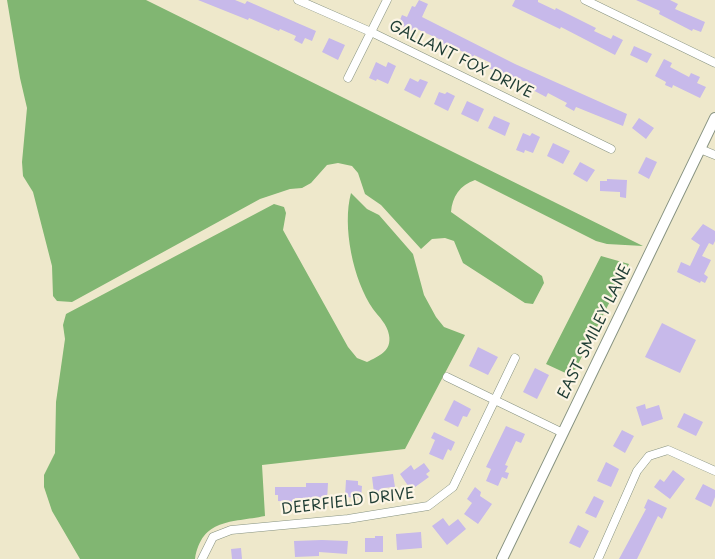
<!DOCTYPE html>
<html>
<head>
<meta charset="utf-8">
<style>
  body { margin:0 }
  canvas { display:block; background:#eee8cb }
</style>
</head>
<body>
<canvas width="715" height="559"></canvas>
<script>
const ctx = document.querySelector('canvas').getContext('2d');
ctx.lineJoin = 'round';
function fill(path, color) { ctx.fillStyle = color; ctx.fill(path, 'evenodd'); }
function trace(path, color, width, dash) { ctx.strokeStyle = color; ctx.lineWidth = width; ctx.lineCap = dash ? 'butt' : 'round'; ctx.setLineDash(dash || []); ctx.stroke(path); }
function write(font, color, halo, rows, align = 'center') {
  ctx.font = font + ' "Playpen Sans",sans-serif'; ctx.lineWidth = 4.5; ctx.setLineDash([]); ctx.textBaseline = 'middle'; ctx.strokeStyle = halo; ctx.fillStyle = color; for (const [text, x, y, turn = 0] of rows) {
    ctx.save(); ctx.translate(x, y); ctx.rotate((+turn || 0) * Math.PI / 180); ctx.textAlign = isNaN(turn) ? turn : align; if (halo) ctx.strokeText(text, 0, 0); ctx.fillText(text, 0, 0); ctx.restore();
  }
}
fill(new Path2D(`
  M7,0h139l497,246 -36,-2 -11,-3 -121,-61c-15,5 -23,17 -24,32l91,64 2,7 -11,21 -8,-1 -62,-40 -9,-22 -9,-3 -13,1 -11,10 -40,-44 -16,-11 -7,-21 -6,-7 -14,-3 -11,2 -16,18 -9,5 -12,1 -30,10 -188,103 -15,-1 -4,-5 -1,-30 -19,-74 -10,-16 -1,-14 5,-54 -7,-30z
  M351,193l16,16 12,6 34,39 11,41 12,22 8,10 21,8 -60,114 -143,16 3,51c-34,7 -63,2 -70,43h-115l-28,-48 -8,-24v-12l11,-22 1,-51 9,-63 -2,-14 3,-11 208,-110 10,3 2,6 -3,17 65,117 9,11 10,4c12,-6 25,-11 22,-27 -2,-11 -10,-18 -16,-26 -20,-29 -31,-83 -22,-116z
  M601,256l28,8 -57,112 -26,-12z`), '#81b672');
fill(new Path2D(`
  M198,0h37l10,4 2,-3 69,30 -4,10 -7,-3 -3,6 -8,-4 2,-4 -16,-7 -1,2 -30,-13 -1,2z
  M419,0l9,4 -6,13 93,47 112,50 -4,12 -47,-19 -2,4 -9,-5 2,-3 -19,-10 -2,4 -21,-11 1,-4 -38,-14 3,-5 -17,-8 -2,5 -9,-4 2,-3 -17,-9 -2,3 -9,-4 2,-4 -22,-10 -2,3 -17,-7 4,-10 5,2 5,-11 3,1z
  M515,0h23v2l17,8 1,-2 40,20 -2,3 17,8 2,-4 10,5 -8,15 -54,-28 -1,2 -48,-23z
  M636,0h34l8,4 -3,5 30,13 -4,10 -8,-3 -1,2 -33,-17 1,-3z
  M329,38l16,7 -7,15 -16,-8z
  M634,46l18,8 -5,9 -17,-8z
  M664,59l8,4 -2,4 19,10 2,-4 9,4 -3,6 9,4 -6,11 -27,-13 -1,3 -7,-3 1,-3 -11,-6z
  M376,62l10,5 2,-5 8,4 -8,18 -11,-5 -1,2 -7,-3z
  M410,78l8,4 2,-3 8,3 -8,16 -16,-8z
  M439,92l6,2 2,-2 8,4 -7,15 -14,-7z
  M467,101l17,8 -6,13 -17,-8z
  M494,116l16,7 -5,13 -17,-8z
  M639,118l15,10 -8,11 -14,-11z
  M523,133l7,3 2,-3 8,4 -7,16 -8,-3 -1,3 -8,-3z
  M553,143l17,8 -7,13 -16,-8z
  M646,157l11,5 -8,17 -11,-6z
  M580,162l15,8 -8,12 -14,-8z
  M607,179l20,1 -1,18 -6,-1v-5l-20,-1v-10h7z
  M703,224l12,7v10l-2,4 -4,-2 -7,13 9,4 -7,14 4,3 -3,6 -4,-2 -1,2 -23,-11 4,-10 9,4 10,-21 -9,-6z
  M662,323l34,17 -16,33 -35,-16z
  M478,347l20,10 -10,18 -19,-9z
  M535,368l14,7 -12,24 -14,-7z
  M454,400l17,9 -4,8 -4,-1 -5,11 -14,-7z
  M645,404l1,5 13,-4 4,14 -21,7 -6,-19z
  M684,413l19,9 -7,14 -19,-9z
  M506,426l19,8 -4,9 -5,-2 -11,24 3,1 -3,6 4,1 -2,6 -5,-2 -4,9 -12,-5 5,-12 -5,-2z
  M622,430l12,6 -9,17 -12,-7z
  M434,432l21,10 -4,9 -3,-2 -5,11 -14,-6 6,-14 -4,-2z
  M606,462l13,7 -8,18 -14,-6z
  M424,463l6,8 -4,3 3,3 -18,13 -11,-16 11,-9 3,5z
  M673,470l12,9 -15,20 -16,-12 6,-8 4,3z
  M393,474l2,13 -12,1v4l-9,1 -2,-16z
  M346,480l12,1v4l4,1 -1,12 -16,-1z
  M306,483h22l-1,18h-8v-3h-24v4l-17,-1v-6h-3v-8h31z
  M703,484l12,6v7l-4,10 -16,-8z
  M475,487l6,5 -1,4 12,8 -14,20 -14,-10 8,-11 -5,-4z
  M594,496l10,5 -8,17 -11,-5z
  M648,499l19,9 -5,11 -4,-3 -21,43h-18l27,-50 -2,-1z
  M443,518l6,8 9,-7 8,10 -19,16 -15,-19z
  M578,525l11,6 -9,17 -11,-5z
  M421,532l1,16 -25,2 -1,-16z
  M375,536h8v16h-18v-14h10z
  M322,540l26,1 -1,13 -28,-2v4l-24,1 -1,-16z
  M241,548l1,11h-10l-1,-10z`), '#c7b9ea');
const minor = new Path2D(`
  M298,0l73,32 240,117
  M585,0l130,63
  M348,78l39,-78
  M700,149l15,6
  M447,377l116,56
  M202,559l11,-22 18,-7 117,-11 80,-13 25,-19 62,-129
  M598,559l39,-88 12,-15 19,-6 47,21`);
const tertiary = new Path2D(`
  M502,559l213,-441`);
trace(minor, '#869280', 9);
trace(tertiary, '#869280', 12);
trace(minor, '#fff', 8);
trace(tertiary, '#fff', 10);
write('15px', '#1f3d34', '#fcf5e5', [
  ["GALLANT FOX DRIVE",461,60,26],
  ["EAST SMILEY LANE",595,332,-64],
  ["DEERFIELD DRIVE",348,502,-7]
]);
</script>
</body>
</html>
